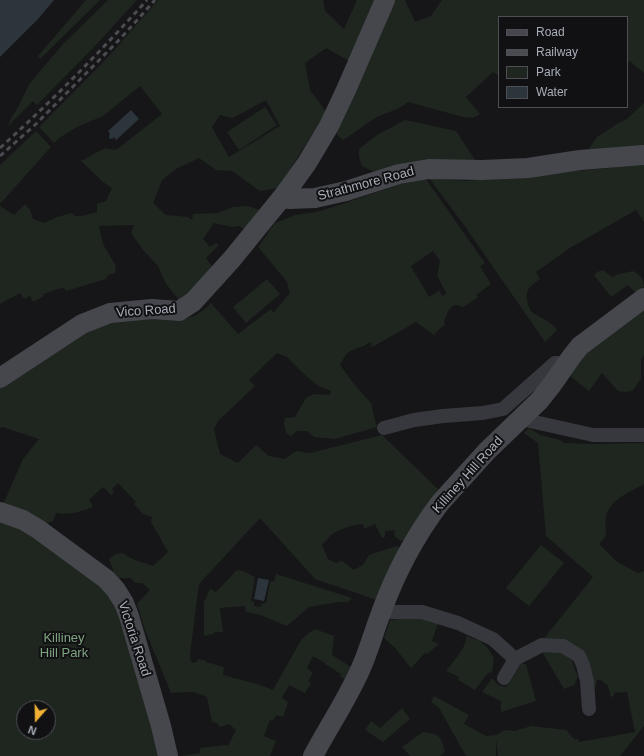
<!DOCTYPE html>
<html>
<head>
<meta charset="utf-8">
<style>
  body { margin:0 }
  #map { position:relative; width:644px; height:756px; overflow:hidden; background:#161618; font-family:Arial,sans-serif }
  canvas { display:block }
  .legend { position:absolute; left:498px; top:16px; width:130px; height:92px; box-sizing:border-box; background:#111113; border:1px solid #4d4f55; margin:0; padding:5px 7px; list-style:none; font-size:12px; color:#a8adb8 }
  .legend li { display:flex; align-items:center; gap:8px; height:20px }
  .legend b { width:20px; border:1px solid #4d4f55 }
  .north { position:absolute; left:16px; top:700px; width:40px; height:40px; box-sizing:border-box; background:#111113; border:1px solid #4d4f55; border-radius:50%; rotate:200deg; font-size:11px; font-weight:700; line-height:16px; text-align:center; color:#a8adb8 }
  .north::after { content:''; display:block; margin:auto; width:14px; height:18px; background:#f2b134; clip-path:polygon(50% 0,100% 100%,50% 72%,0 100%) }
</style>
</head>
<body>
<div id="map">
<canvas width="644" height="756"></canvas>
<ul class="legend">
<li><b style="height:5px;background:#45474d"></b>Road</li>
<li><b style="height:5px;background:#4a4c52"></b>Railway</li>
<li><b style="height:11px;background:#1e261f"></b>Park</li>
<li><b style="height:11px;background:#2c353c"></b>Water</li>
</ul>
<div class="north">N</div>
</div>
<script>
const ctx = document.querySelector('canvas').getContext('2d');
ctx.lineJoin = 'round';
function fill(path, color) { ctx.fillStyle = color; ctx.fill(path, 'evenodd'); }
function trace(path, color, width, dash) { ctx.strokeStyle = color; ctx.lineWidth = width; ctx.lineCap = dash ? 'butt' : 'round'; ctx.setLineDash(dash || []); ctx.stroke(path); }
function write(font, color, halo, rows, align = 'center') {
  ctx.font = font + ' Arial,sans-serif'; ctx.lineWidth = 4; ctx.setLineDash([]); ctx.textBaseline = 'middle'; ctx.strokeStyle = halo; ctx.fillStyle = color; for (const [text, x, y, turn = 0] of rows) {
    ctx.save(); ctx.translate(x, y); ctx.rotate((+turn || 0) * Math.PI / 180); ctx.textAlign = isNaN(turn) ? turn : align; if (halo) ctx.strokeText(text, 0, 0); ctx.fillText(text, 0, 0); ctx.restore();
  }
}
fill(new Path2D(`
  M86,0h14l-60,59 -2,-3z
  M108,0h29l-40,44 -60,61 -4,-4 -25,25 3,-8 6,-9 13,-26 33,-39z
  M158,0h165l2,11 19,18 13,-29h19l-25,62 -25,-14 -21,15 5,27 17,23 -12,17 -37,58 -18,3 -28,-20 -16,-1 -17,-12 -23,11 -14,11 -9,23 13,12 22,2 4,3 1,-6 25,-1 15,-6 15,-1 14,5 -15,20 -8,-5 -7,1 -18,-4 -11,16 7,8 6,-4 3,2 -13,13 8,11 -29,29 -6,2 -13,-16 -8,-18 -15,-16 -12,-17 3,-8 -35,1 4,18 13,22 -1,7 -7,2 -2,4 -40,12 -2,-3 -6,1 -15,5 1,2 -11,6 -3,-6 -6,3 -4,-6 -20,11v-98l14,9 11,-11 5,6 3,9 11,4 13,-6 15,-4 3,3h7l15,-4v-8l9,-3 6,-13 -9,-6 -22,-21 24,-13 11,2 46,-36 -22,-28 -37,30 -26,11 -18,11 -5,5 -15,-16 71,-72zM266,100l14,26 -51,31 -17,-30 8,-12 13,3z
  M394,0h11l10,22 16,-6 11,-16h202v73l-13,-11 -4,-1v-44h-128v59l-6,-4 -27,25 14,17 -7,4 -10,-1 -55,-15c-9,8 -21,10 -31,15 -12,7 -22,16 -34,23l-6,-5v-14z
  M644,103v47l-59,4 12,-17 20,-13 10,-5z
  M265,107l12,18 -38,25 -12,-18z
  M405,120l51,11 23,35 -92,8 -13,-2 -12,-6 -3,-9v-8l18,-14z
  M36,131l15,16 -51,57v-39z
  M644,163v59l-8,-12 -66,38 -34,24 4,7c-7,5 -15,10 -13,20 2,18 12,15 23,24 3,2 5,5 7,7l-12,12 -81,-117 -35,-47 36,3 143,-13z
  M426,179l59,84 -5,3 11,18 -15,11 2,2 -16,11 -1,-2 -7,-1 -5,4 -5,13 1,3 -6,4 -5,6 -18,-13 -42,24 -4,1 2,-3 -2,-2 -6,4 -12,4 -6,4 -6,11 14,19 17,19 3,13 3,11 -42,12 -21,-2 -7,-6h-10l-6,5 -5,-3 -2,-10 1,-5 10,-1 11,-19 8,-4 16,1 1,-4 -13,-5 -16,-14 -15,-15 -10,-4 -28,27 6,6 -37,35 -4,8 6,25 18,9 18,-18 13,11 16,3 11,-8 14,2 72,-18 60,58 -30,43 -11,5 -7,-5 1,-6 -10,1v6l-3,1 -7,-14 -11,5 -1,-5c-10,0 -23,5 -32,11 -3,3 -6,7 -9,10l6,14 8,4 6,-2 12,9 9,-5 6,-10 28,-9 9,5 -26,50 -65,-22 -55,-61 -61,66 -9,70 1,8 4,1 4,-4 7,2v1l18,5 -1,8 34,9 16,6 28,-50 9,-8 5,-3 19,7 -2,19 24,15 -7,12 -9,-6 1,-2 -16,-10v-1l-12,-7 -6,12 6,5 -5,8 3,2 -6,10 -16,-8 -7,13 6,4 -5,15 -7,-2 -3,6 -3,-1 -6,16 12,5 -6,15h-89l19,-3v-5l26,-3 2,1 8,-16 -7,-6 -9,3 -3,-4 -5,-1 -5,-25 -13,-5 -23,1 -26,-63 -8,-26 13,-14 -8,-7h-7l-4,-5h-14l-3,-2 -2,-10 -3,-6c4,-6 7,-6 14,-7 8,7 20,9 30,13l15,-14 -17,-30 1,-5 -9,-3 -9,-10 2,-2 -18,-19 -6,6 2,3 -3,3 -8,-8 -14,13 4,7c-12,5 -24,8 -37,6l-3,8 -8,3 -43,-17 21,-48 16,-20 -36,-12 -3,1v-43l86,-53 40,-15 51,4 18,-5 11,-8 5,-5 27,31 33,-25 2,4 17,-20 -3,-11 -29,-35 17,-24 20,-8 21,-3 20,-6 68,-23zM433,251l7,10 -3,14 9,18 -3,3 -4,-5 -10,6c-6,-11 -12,-20 -18,-31z
  M603,270l9,7 7,-3 14,-3c7,4 11,8 11,16l-8,6 -8,-8 -17,12 -17,-22 3,-3z
  M267,279l13,15 -34,29 -13,-16z
  M644,310v45l-3,5v19l-9,12 -7,1 -7,-1 -16,-18 -13,18 -19,-15 17,-24z
  M529,428l11,7 20,5 4,3 27,1 53,-1v41c-14,8 -34,15 -38,33 -1,5 0,13 0,19l-7,8 18,18 21,11 6,-2v155l-24,30h-122l-2,-17v17h-30l-27,-48 -8,-6 3,-6 35,19 -5,9 22,12 10,-1 9,-5 10,1 16,-5 35,4 8,9v1l4,-1 1,3 56,-10 -8,-40 -13,1v3l-3,1 -3,-11 -7,-6h-4l-4,17 -7,-32 -44,-24 51,-64 -47,-41 -8,-93 -14,-10z
  M0,522l25,8 66,48 20,20 8,13 43,145h-162zM24,708h24v24h-24z
  M541,545l23,18 -35,43 -23,-18z
  M237,570l6,1 12,6 -4,24 3,1v4l7,1 1,-3 4,-1 4,-21 4,-1 2,-7 76,24 -4,4h-10l-29,5 -22,19 -27,-11 -14,-3 -1,-6 -25,2 3,24h-8l-2,2 -9,2v-34l6,-13 6,3z
  M403,618h15l20,5 -6,18 7,3 -12,10 -2,-1 -14,15 -16,-20 -11,-10 6,-18z
  M466,636l14,5 7,6 7,11 -2,14 -4,1 -13,17 -17,-10 1,-3 -13,-6c6,-8 22,-25 20,-35z
  M541,650l21,2 10,9 6,16 -4,8 -10,4z
  M520,664h6l10,37 -35,11v-11l-19,-9 10,-14 6,7 8,2 5,-6z
  M402,708l8,11 -27,23 -18,-12 6,-9 9,7z
  M423,732c17,2 18,4 22,20l-5,4h-30l-8,-9z`), '#1e261f');
fill(new Path2D(`
  M0,0h54l-16,19 -38,38z
  M131,110l8,9 -23,21 -2,-3 -2,2 -3,-1v-2l1,-2 -2,-3z
  M258,578l11,2 -5,21 -10,-2z`), '#2c353c');
trace(new Path2D(`
  M523,417l7,4 63,14h51
  M384,428l30,-8 29,-4 40,-3 20,-4 52,-46h12
  M381,612h41l36,11 35,16 22,20
  M504,678l11,-19 27,-14 21,1 16,10 4,9 4,16 2,28`), '#37383d', 14);
trace(new Path2D(`
  M284,195l5,4 26,-1 31,-7 53,-17 30,-5 53,1 46,-2 52,-8 64,-5
  M0,378l82,-54 28,-11 42,-4 27,2 14,-9 39,-43 52,-64 23,-32 22,-37 17,-36 39,-90
  M0,512l23,8 15,9 68,50 10,11 8,13 5,13 32,110 7,30
  M313,756c16,-30 35,-58 48,-88 8,-18 13,-37 20,-55 14,-39 34,-77 59,-110l47,-52 52,-50 12,-15 21,-30 8,-10 64,-48`), '#45474d', 20);
trace(new Path2D(`
  M0,148c52,-47 100,-96 147,-148
  M0,156l36,-32 85,-86 34,-38`), '#4a4c52', 3, [5, 4]);
write('13px', '#a8adb8', '#111113', [
  ["Strathmore Road",366,184,-15],
  ["Vico Road",146,311,-4],
  ["Killiney Hill Road",468,475,-48],
  ["Victoria Road",134,639,72]
]);
write('13px', '#7fa381', '#111113', [
  ["Killiney",64,638],
  ["Hill Park",64,653]
]);
</script>
</body>
</html>
